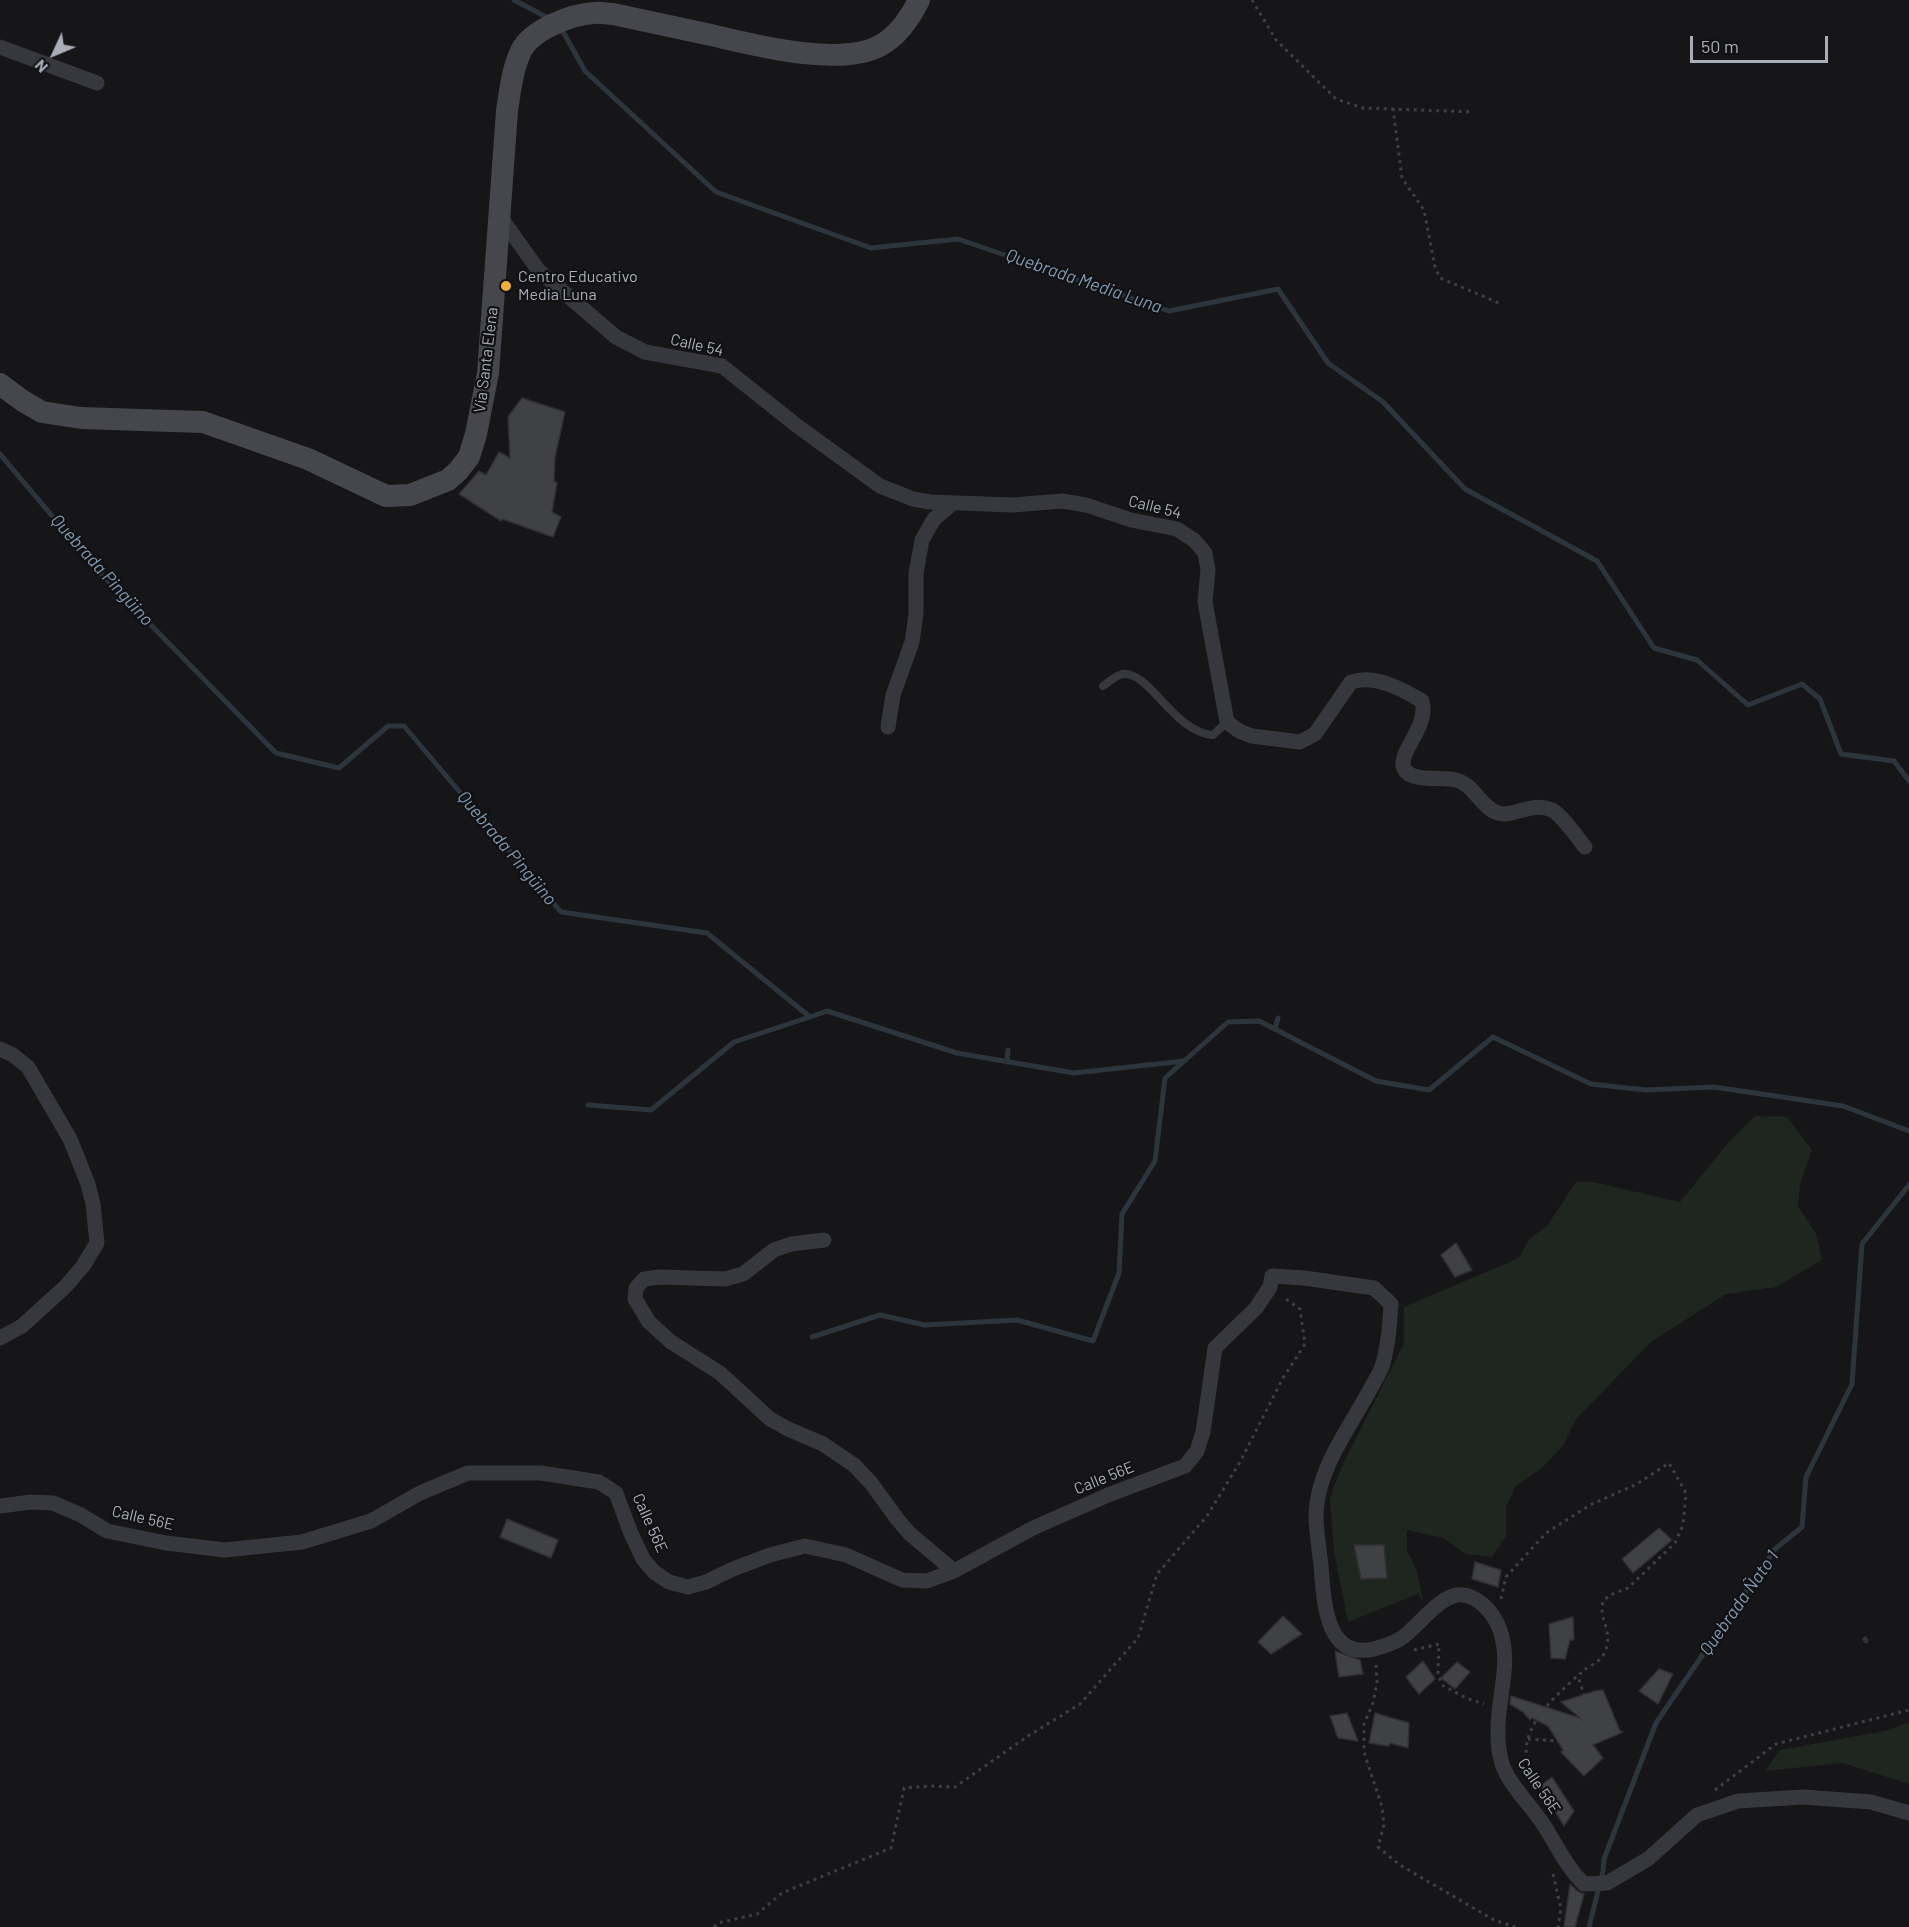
<!DOCTYPE html>
<html>
<head>
<meta charset="utf-8">
<style>
  body { margin:0 }
  #map { position:relative; width:1909px; height:1927px; overflow:hidden; background:#161618; font-family:Barlow,sans-serif }
  canvas { display:block }
  .north { position:absolute; left:24px; top:24px; width:60px; height:60px; -webkit-text-stroke:4px #111113; paint-order:stroke; rotate:226deg; font-size:16px; font-weight:700; line-height:24px; text-align:center; color:#a8adb8 }
  .north::after { content:''; display:block; margin:auto; width:21px; height:27px; background:#a8adb8; clip-path:polygon(50% 0,100% 100%,50% 72%,0 100%) }
  .scale { position:absolute; left:1690px; top:36px; width:138px; height:27px; box-sizing:border-box; border:3px solid #a8adb8; border-top:0; padding-left:8px; font-size:18px; line-height:21px; white-space:nowrap; color:#a8adb8; -webkit-text-stroke:4px #111113; paint-order:stroke }
</style>
</head>
<body>
<div id="map">
<canvas width="1909" height="1927"></canvas>
<div class="north">N</div>
<div class="scale">50 m</div>
</div>
<script>
const ctx = document.querySelector('canvas').getContext('2d');
ctx.lineJoin = 'round';
function fill(path, color) { ctx.fillStyle = color; ctx.fill(path, 'evenodd'); }
function trace(path, color, width, dash) { ctx.strokeStyle = color; ctx.lineWidth = width; ctx.lineCap = dash ? 'butt' : 'round'; ctx.setLineDash(dash || []); ctx.stroke(path); }
function write(font, color, halo, rows, align = 'center') {
  ctx.font = font + ' Barlow,sans-serif'; ctx.lineWidth = 4.5; ctx.setLineDash([]); ctx.textBaseline = 'middle'; ctx.strokeStyle = halo; ctx.fillStyle = color; for (const [text, x, y, turn = 0] of rows) {
    ctx.save(); ctx.translate(x, y); ctx.rotate((+turn || 0) * Math.PI / 180); ctx.textAlign = isNaN(turn) ? turn : align; if (halo) ctx.strokeText(text, 0, 0); ctx.fillText(text, 0, 0); ctx.restore();
  }
}
fill(new Path2D(`
  M1755,1116l32,1 25,33 -12,34 -2,23 18,26 6,27 -46,27 -50,7 -75,48 -75,77 -12,25 -20,22 -29,21 -9,20v29l-14,21 -26,-3 -23,-16 -36,-8v20l10,21 6,30 -5,-7 -70,28 -14,-70 -4,-54 11,-30 63,-125v-36l115,-49 11,-20 17,-12 29,-44h17l87,20 48,-59z
  M1909,1722v62l-66,-21 -78,8 15,-21 109,-20z`), '#1e261f');
trace(new Path2D(`
  M514,0l36,19
  M561,28l24,43 131,121 155,56 87,-9 211,72 109,-22 50,74 55,39 82,87 132,72 57,87 43,12 51,45 54,-21 18,15 21,55 53,7 15,20
  M0,454l102,121 174,178 63,15 49,-42h16l157,186 146,21 103,84 17,-6 130,42 117,20 110,-12
  M1275,1029l3,-11
  M1007,1062l1,-12
  M588,1105l63,5 83,-68 76,-25
  M812,1337l68,-22 45,10 92,-5 76,21 26,-68 3,-59 33,-53 10,-83 63,-56 31,-1 117,60 53,9 64,-53 98,47 55,6 68,-3 129,19 66,25
  M1865,1639l1,2
  M1589,1927l14,-56 1,-12 52,-136 119,-174 27,-22 4,-50 46,-93 10,-140 47,-59`), '#2c353c', 5);
const building = new Path2D(`
  M522,398l43,14 -10,45 -1,24 3,2 -5,29 9,5 -8,20 -51,-18 -1,2 -42,-27 20,-23 7,4 13,-23 11,6 -2,-41z
  M1456,1243l16,27 -17,7 -14,-22z
  M507,1519l51,21 -7,18 -51,-21z
  M1659,1528l13,12 -39,33 -11,-14z
  M1354,1545h30l3,33 -26,1z
  M1475,1562l26,8 -3,17 -26,-8z
  M1283,1616l19,18 -31,20 -13,-12z
  M1573,1617l1,23h-4l-5,19 -14,-1 -2,-34z
  M1335,1651l25,9 3,14 -24,3z
  M1423,1661l12,18 -16,15 -13,-17z
  M1457,1662l13,10 -15,17 -14,-11z
  M1659,1669l14,5 -15,30 -19,-13z
  M1603,1690l17,41 3,1 -30,13 10,13 -19,18 -23,-24 2,-2 -15,-24 -16,-8 -2,2 -7,-8 -13,-8 1,-8 69,22 -19,-16 34,-11z
  M1347,1713l11,28 -20,-3 -8,-22z
  M1375,1713l34,10 -1,25 -18,-5 -1,3 -20,-3z
  M1552,1777l22,34 -10,15 -24,-40z
  M1570,1884l7,7 7,3 -9,33h-11z`);
fill(building, '#404145');
trace(building, '#303034', 1.5);
trace(new Path2D(`
  M1252,0l24,40 60,59 27,9 110,4
  M1393,108l9,70 22,32 11,57 5,11 59,25
  M1501,1599l5,-22 40,-44 44,-28 47,-21 32,-21 17,30 -3,32 -8,18 -47,45 -18,7 -7,6c-5,21 12,29 1,53 -4,8 -15,12 -21,17 -21,19 -51,44 -56,72 -2,9 0,19 -2,28
  M1414,1650l25,-6 -1,30 4,11 24,13 18,6
  M1376,1665l1,17 -4,21 -9,21v28l18,55 2,18 -6,22 22,18 94,55 21,7
  M1528,1739l28,2 9,-5 25,-22 -12,-38
  M1715,1790l61,-46 133,-34
  M1553,1874l8,35 -3,18
  M714,1927l4,-4 39,-9 25,-21 109,-45 13,-60 25,-2 26,1 73,-51 52,-32 58,-66 19,-64 50,-58 33,-54 43,-84 22,-34 -5,-35 -17,-12`), '#3d3f44', 3, [3, 4.5]);
trace(new Path2D(`
  M1103,686c6,-4 13,-11 20,-12 27,-3 50,58 90,61l14,-13`), '#37383d', 8);
trace(new Path2D(`
  M0,47l97,36
  M499,215l40,56 77,66 29,15 77,14 74,59 84,61 33,13 17,3 83,3 49,-4 24,4 45,15 46,9 18,12 10,12 3,17 -3,32 22,120 12,9 13,5 48,6 15,-8 36,-52c24,-8 51,7 71,19 7,24 -21,48 -19,64 3,19 39,11 53,15 18,4 25,28 42,33 15,5 33,-12 54,-3 10,5 25,27 33,37
  M888,727l5,-32 19,-53 4,-27v-42l6,-33 12,-21 19,-16
  M0,1049l13,6 15,12 42,72 18,45 5,20 4,39 -14,23 -17,20 -44,40 -22,12
  M824,1240l-33,4 -17,6 -31,24 -18,5 -65,-2 -16,2 -8,9 -1,11 14,23 22,20 49,31 50,46 18,10 35,15 31,21 17,18 27,37 11,13 45,38
  M0,1506l31,-4 22,1 28,12 26,16 59,12 59,7 77,-8 69,-21 49,-28 48,-20h73l58,9 17,11 14,38 13,28 11,13 15,10 19,5 18,-5 27,-13 37,-14 35,-9 41,9 56,25 25,1 27,-10 79,-43 75,-33 77,-29 12,-15 6,-19 12,-84 41,-40 14,-21 2,-11 32,2 70,10 17,16c-1,21 -3,43 -9,63 -4,9 -10,19 -15,28 -20,36 -50,76 -51,120 0,16 3,33 5,50 3,33 3,95 53,84 11,-3 21,-6 29,-12 16,-12 35,-39 54,-42 20,-2 37,18 43,35 12,35 -3,68 -2,103 0,9 1,19 3,27 5,22 30,45 42,64 14,21 23,43 41,60l23,-1 12,-7 29,-17 49,-44 41,-14 65,-4 68,5 38,11`), '#37383d', 15);
trace(new Path2D(`
  M0,384l23,17 19,11 39,6 122,4 105,37 78,37 24,-1 38,-15 10,-9 11,-14 7,-23 12,-61 19,-262c3,-19 5,-41 14,-60 10,-21 51,-37 73,-38 6,-1 13,1 19,1 33,7 65,14 98,21 43,10 131,33 170,10 18,-10 29,-27 38,-45`), '#45474d', 22);
for (const [x, y, r, color] of [
  [506,286,6,"#f2b134"]
]) { const dot = new Path2D(); dot.arc(x, y, r, 0, 2 * Math.PI); ctx.fillStyle = color; ctx.fill(dot); trace(dot, '#111113', 2); }
write('16px', '#a8adb8', '#111113', [
  ["Centro Educativo",518,277],
  ["Media Luna",518,295]
], 'left');
write('16px', '#a8adb8', '#111113', [
  ["Calle 54",697,345,13],
  ["Vía Santa Elena",486,360,-83],
  ["Calle 54",1155,507,14],
  ["Calle 56E",1104,1478,-22],
  ["Calle 56E",143,1518,13],
  ["Calle 56E",650,1523,66],
  ["Calle 56E",1539,1786,56]
]);
write('italic 18px', '#7f9bb3', '#111113', [
  ["Quebrada Media Luna",1084,281,19],
  ["Quebrada Pingüino",102,570,48],
  ["Quebrada Pingüino",507,848,50],
  ["Quebrada Ñato 1",1739,1603,-55]
]);
</script>
</body>
</html>
